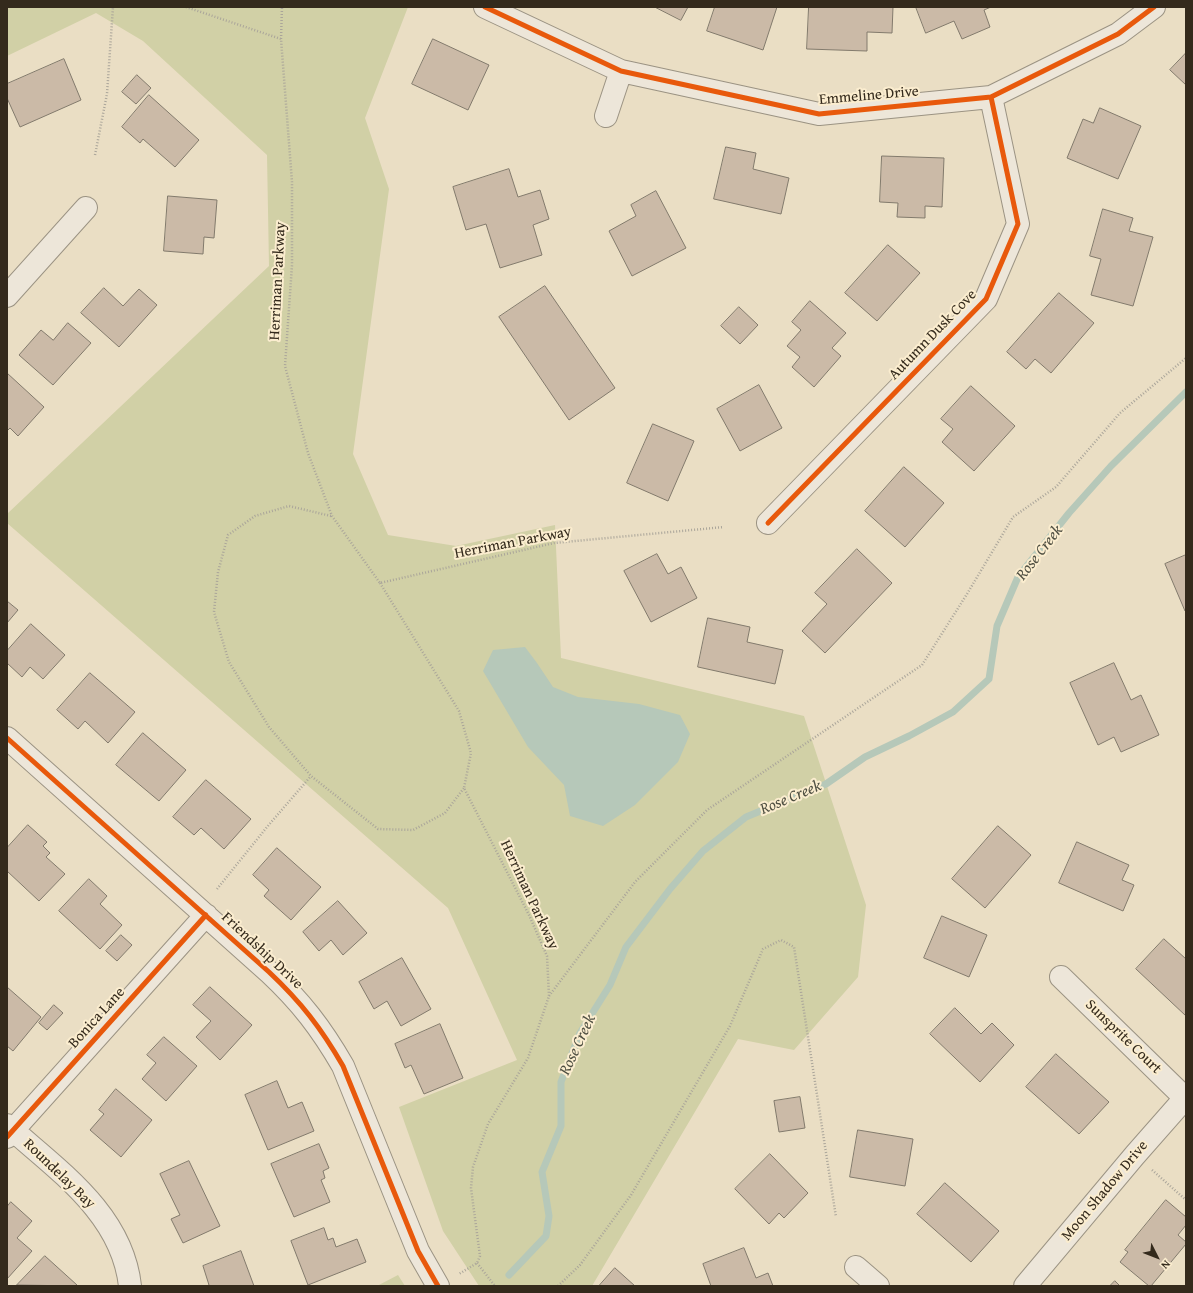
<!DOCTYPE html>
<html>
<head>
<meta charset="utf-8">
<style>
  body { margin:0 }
  #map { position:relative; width:1193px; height:1293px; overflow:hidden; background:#eadec4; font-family:"Gentium Book Plus",serif }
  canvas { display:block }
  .frame { position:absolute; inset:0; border:8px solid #342a1c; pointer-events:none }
  .north { position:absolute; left:1137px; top:1237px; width:40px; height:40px; -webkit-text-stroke:3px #fbedcf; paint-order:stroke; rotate:132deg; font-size:11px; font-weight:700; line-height:16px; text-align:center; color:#342a1c }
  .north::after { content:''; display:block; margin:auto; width:14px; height:18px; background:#342a1c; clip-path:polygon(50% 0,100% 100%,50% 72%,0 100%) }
</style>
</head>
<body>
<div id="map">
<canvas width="1193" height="1293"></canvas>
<div class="frame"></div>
<div class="north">N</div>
</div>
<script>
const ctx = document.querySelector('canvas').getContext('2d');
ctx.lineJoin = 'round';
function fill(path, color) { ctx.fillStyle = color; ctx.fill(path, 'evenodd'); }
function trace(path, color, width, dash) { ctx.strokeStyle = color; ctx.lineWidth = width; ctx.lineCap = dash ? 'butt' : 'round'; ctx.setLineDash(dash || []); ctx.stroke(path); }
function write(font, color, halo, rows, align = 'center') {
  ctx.font = font + ' "Gentium Book Plus",serif'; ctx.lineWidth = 4; ctx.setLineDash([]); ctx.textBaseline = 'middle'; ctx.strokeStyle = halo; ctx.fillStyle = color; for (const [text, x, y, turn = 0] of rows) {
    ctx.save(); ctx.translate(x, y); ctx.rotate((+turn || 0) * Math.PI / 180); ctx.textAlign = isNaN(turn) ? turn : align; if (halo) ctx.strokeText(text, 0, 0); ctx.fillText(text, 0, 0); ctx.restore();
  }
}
fill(new Path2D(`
  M7,7h401l-43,111 24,71 -36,265 35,81 68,11 99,-21 6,133 243,58 62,189 -8,72 -64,73 -56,-11 -146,247h-113l-36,-55 -44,-124 118,-47 -69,-152 -441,-385v-9l262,-248 -2,-111 -124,-114 -47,-28 -89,43z
  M398,1275l7,11h-28z`), '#d1d0a6');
fill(new Path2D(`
  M525,647l12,16 16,24 25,10 61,7 41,11 10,19 -12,28 -43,43 -32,21 -33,-10 -6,-31 -36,-38 -45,-76 10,-21z`), '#b6c8b9');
trace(new Path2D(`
  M509,1275l37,-39 3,-20 -7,-44 19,-46v-44l19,-49 30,-48 16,-38 44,-58 33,-38 43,-34 80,-33 39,-27 44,-21 44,-24 36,-33 8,-53 21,-49 51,-64 42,-47 75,-74`), '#b6c8b9', 7);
const building = new Path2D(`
  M655,7h33l-7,13z
  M715,7h62l-14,43 -56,-19z
  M809,7h84l-1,26 -25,-1v19l-60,-2z
  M916,7h75l-7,3 6,17 -28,12 -8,-18 -28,12z
  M433,39l56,26 -21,45 -56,-26z
  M1186,53v32l-16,-15z
  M64,59l17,41 -61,27 -13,-29v-14z
  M137,75l14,13 -15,16 -14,-12z
  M149,95l50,45 -24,27 -32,-28 -3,4 -18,-16z
  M1100,108l41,18 -23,53 -51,-21 16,-39 10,4z
  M726,147l30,6 -3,16 36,9 -8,36 -67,-15z
  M882,156l62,2 -2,49 -17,-1v12l-28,-1 1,-14 -18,-1z
  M509,169l9,28 22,-7 9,29 -16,6 9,30 -42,13 -14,-44 -20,6 -13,-43z
  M656,191l30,57 -54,28 -23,-45 27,-15 -5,-11z
  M168,196l49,4 -3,38 -10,-1 -1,17 -39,-3z
  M1103,209l30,9 -4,13 24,6 -20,69 -42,-11 10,-36 -11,-3z
  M888,245l32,28 -43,48 -32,-28z
  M545,286l70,102 -46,32 -70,-103z
  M104,288l19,18 16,-17 18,16 -38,42 -38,-34z
  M1059,293l35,30 -43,50 -16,-14 -9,10 -19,-17z
  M810,301l36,32 -14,15 9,8 -27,31 -22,-20 8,-10 -13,-11 14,-16 -9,-8z
  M739,307l19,18 -18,19 -19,-18z
  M68,323l23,20 -38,42 -34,-30 22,-25 12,10z
  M7,373l37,34 -26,29 -8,-8 -3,3z
  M759,385l23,43 -42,23 -23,-42z
  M971,386l44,40 -41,45 -32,-29 11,-13 -12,-10z
  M653,424l41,17 -26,60 -41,-18z
  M904,467l40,36 -39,44 -40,-36z
  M857,549l35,34 -67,70 -23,-22 25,-27 -12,-11z
  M657,554l11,20 13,-7 16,31 -46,24 -27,-51z
  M1186,555v56h-1l-20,-47z
  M7,601l11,9 -11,13z
  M708,618l42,9 -3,15 36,8 -8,34 -77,-17z
  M31,624l34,31 -22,24 -13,-12 -8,10 -15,-14v-12z
  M1114,663l17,37 10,-5 18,40 -38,17 -7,-15 -16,8 -28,-62z
  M90,673l45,39 -27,31 -23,-22 -7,8 -21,-19z
  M143,733l43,37 -27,31 -43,-36z
  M206,780l45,39 -27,30 -23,-21 -7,7 -21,-18z
  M28,825l19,17 -4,4 7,7 -4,4 19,17 -26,27 -32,-30v-23z
  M998,826l33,29 -46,53 -33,-29z
  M1077,842l52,23 -7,15 12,5 -11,26 -64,-28z
  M277,848l44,39 -30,33 -27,-24 5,-6 -16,-15z
  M89,879l18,17 -7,8 22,21 -22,24 -41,-38z
  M338,901l29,32 -24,22 -12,-15 -12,11 -16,-19z
  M942,916l45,19 -18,42 -45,-19z
  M121,935l11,10 -15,16 -11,-10z
  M1164,939l22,20v57l-50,-47z
  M402,958l29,51 -30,17 -14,-25 -13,8 -15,-27z
  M7,987l34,30 -28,34 -6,-5z
  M210,987l42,38 -32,35 -24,-23 15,-16 -18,-16z
  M54,1005l9,8 -16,17 -8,-7z
  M955,1008l26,26 11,-11 22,22 -34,37 -50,-48z
  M440,1024l23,54 -39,16 -13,-29 -6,3 -10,-24z
  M164,1037l33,29 -31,35 -24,-22 14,-16 -9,-8z
  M1056,1054l53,48 -30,32 -53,-47z
  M277,1081l11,27 14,-6 12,29 -46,19 -23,-55z
  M116,1089l36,31 -31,37 -31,-27 14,-16 -5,-4z
  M800,1097l5,31 -26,4 -5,-31z
  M858,1130l55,9 -8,47 -55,-9z
  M319,1144l10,24 -6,3 2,7 -4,2 9,22 -36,15 -23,-53z
  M770,1154l38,39 -24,25 -5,-5 -10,11 -34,-35z
  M189,1161l31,65 -37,17 -12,-24 9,-4 -20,-41z
  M945,1183l54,48 -28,31 -54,-48z
  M1166,1200l20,17v8l-8,10 8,7v2l-35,42h-2l-29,-24 8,-10 -3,-2z
  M11,1202l21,19 -15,17 15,13 -25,28v-72z
  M324,1228l4,12 5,-2 3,9 21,-8 9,23 -58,23 -17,-44z
  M744,1248l12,30 12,-5 5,13h-62l-8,-22z
  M241,1251l13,35h-47l2,-1 -6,-19z
  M45,1256l32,29v1l-60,-1z
  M615,1268l20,18h-36z
  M1115,1281l5,5h-10z`);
fill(building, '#cbbaa7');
trace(building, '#827a6c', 1);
const minor = new Path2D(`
  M485,7l136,64 198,43 172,-17 127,-63 36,-27
  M606,116l15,-45
  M7,296l79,-88
  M768,523l218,-224 32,-75 -27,-127
  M7,738l262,234c32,30 52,56 74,94l75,185 20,35
  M1061,977l124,121
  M7,1125c50,45 115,88 123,161
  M7,1137l199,-222
  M856,1267l22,19
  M1025,1286l110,-131 51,-58`);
trace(minor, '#9b9383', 24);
trace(new Path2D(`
  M186,7l95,32 11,143v83l-7,101 23,87 24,63 48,67 174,-40 170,-16
  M281,39l1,-32
  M95,155l12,-61 6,-87
  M331,516l-42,-10 -34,10 -27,19 -10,37 -4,40 15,50 40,65 42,49 67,53 35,1 32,-17 19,-25
  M380,583l79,128 12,42 -7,35 65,127 18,41 2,40 -21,62 -40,66 -15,43 -2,21 9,68 -3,7 -18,11
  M217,889l50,-62 44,-51
  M549,996l86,-114 72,-72 215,-145 45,-71 46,-77 43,-30 64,-74 66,-55
  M1152,1170l34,30
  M477,1263l18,23
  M558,1286l22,-21 51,-70 99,-169 33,-77 18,-9 13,7 42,270`), '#aaa59a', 2.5, [1, 2]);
trace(minor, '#ede6d9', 22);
trace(new Path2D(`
  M485,7l136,64 198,43 172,-17 127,-63 36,-27
  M768,523l218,-224 32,-75 -27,-127
  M7,738l262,234c32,30 52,56 74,94l75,185 20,35
  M7,1137l199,-222`), '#e8590c', 5);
write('15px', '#342a1c', '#fbedcf', [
  ["Emmeline Drive",869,96,-5],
  ["Herriman Parkway",278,281,-87],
  ["Autumn Dusk Cove",933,335,-46],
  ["Herriman Parkway",513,543,-11],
  ["Herriman Parkway",529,895,65],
  ["Friendship Drive",262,951,43],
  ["Bonica Lane",97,1018,-48],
  ["Sunsprite Court",1123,1037,44],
  ["Roundelay Bay",59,1174,44],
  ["Moon Shadow Drive",1105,1191,-50]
]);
write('italic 16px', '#4f4f42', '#fbedcf', [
  ["Rose Creek",1040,553,-52],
  ["Rose Creek",791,798,-23],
  ["Rose Creek",578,1045,-65]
]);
</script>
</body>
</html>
